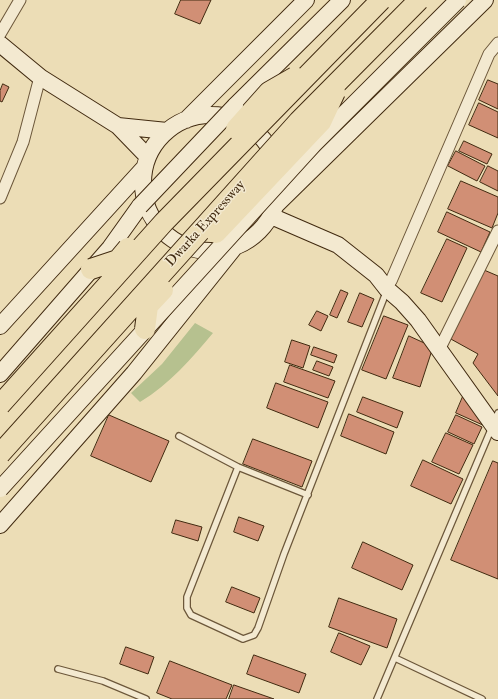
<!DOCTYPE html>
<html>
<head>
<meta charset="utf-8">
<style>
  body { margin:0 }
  canvas { display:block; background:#ecddb6 }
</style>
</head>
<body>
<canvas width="498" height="699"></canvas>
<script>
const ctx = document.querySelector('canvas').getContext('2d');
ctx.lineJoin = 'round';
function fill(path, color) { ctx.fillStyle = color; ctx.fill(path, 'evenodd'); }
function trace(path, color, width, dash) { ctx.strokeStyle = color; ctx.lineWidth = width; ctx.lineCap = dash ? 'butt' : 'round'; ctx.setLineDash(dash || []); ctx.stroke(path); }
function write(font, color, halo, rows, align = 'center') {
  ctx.font = font + ' "IM FELL Double Pica",serif'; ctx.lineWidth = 3; ctx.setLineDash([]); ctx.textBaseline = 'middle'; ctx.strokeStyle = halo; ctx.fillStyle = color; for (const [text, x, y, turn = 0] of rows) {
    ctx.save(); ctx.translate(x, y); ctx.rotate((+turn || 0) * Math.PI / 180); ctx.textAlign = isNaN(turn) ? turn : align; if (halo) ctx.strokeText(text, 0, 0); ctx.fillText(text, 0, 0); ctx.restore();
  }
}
fill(new Path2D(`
  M195,323l18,10c-22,26 -43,51 -73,69l-9,-9 31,-29z`), '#b6c18f');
const building = new Path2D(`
  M181,0h30l-11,24 -25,-10z
  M488,80l10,4v25l-19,-9z
  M3,84l6,3 -7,15 -2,-1v-10z
  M479,103l19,9v26l-29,-13z
  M464,141l28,13 -5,10 -28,-13z
  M456,151l29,15 -8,15 -29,-15z
  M488,166l10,5v20l-18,-9z
  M461,181l37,16v16l-6,15 -44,-19z
  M447,212l43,20 -9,20 -43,-20z
  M447,239l20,9 -25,54 -21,-9z
  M484,270l14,6v120l-25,-33 5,-9 -29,-16z
  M341,290l7,3 -11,25 -7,-3z
  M360,293l14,6 -12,28 -14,-5z
  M317,311l11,5 -7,15 -12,-6z
  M384,316l24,9 -22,54 -24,-9z
  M409,336l24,11 -13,40 -27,-9z
  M292,340l18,6 -7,22 -18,-6z
  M314,347l23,8 -3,8 -23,-8z
  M317,361l16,6 -4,9 -16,-6z
  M290,365l45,16 -7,17 -44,-16z
  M276,383l52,19 -10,26 -51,-20z
  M464,394l21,32 -29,-13z
  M363,397l40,15 -6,16 -40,-16z
  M349,414l45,18 -8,22 -45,-18z
  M109,415l60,26 -18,41 -60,-26z
  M456,415l26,12 -8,17 -26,-12z
  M446,433l27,12 -14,29 -27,-12z
  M253,439l59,22 -10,26 -59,-23z
  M423,460l40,19 -12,25 -40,-18z
  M493,461l5,2v116l-47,-19z
  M239,517l25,9 -6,15 -24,-9z
  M176,520l26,7 -4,14 -26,-8z
  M363,542l50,23 -11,25 -50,-22z
  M232,587l28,11 -6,15 -28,-11z
  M339,598l58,21 -10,29 -58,-21z
  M339,633l31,13 -9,19 -30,-13z
  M126,647l28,10 -6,17 -28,-10z
  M254,655l52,19 -7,19 -52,-19z
  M170,661l62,24 -6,14h-54l-15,-6z
  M234,685l40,14h-45z`);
fill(building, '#d18f75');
trace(building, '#412a10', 1);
const lane = new Path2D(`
  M179,436l59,31 70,28
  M238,467l-51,130v11l4,7 52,24 11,-4 4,-7 26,-74 103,-264
  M395,658l87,41
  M58,669l45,12 43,18
  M377,699l121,-286`);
const street = new Path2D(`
  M0,34l20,-34
  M0,198l23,-56 17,-65
  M391,281l98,-227 9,-11
  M439,350l59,-119`);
const secondary = new Path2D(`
  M0,44l40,33 78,49 30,31
  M235,106l107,-106
  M143 183a68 68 0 1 1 136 0a68 68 0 1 1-136 0Z
  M186,120l120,-120
  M118,126l49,5
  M276,205l209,-205
  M271,216l67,29 38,30 11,14 15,13 16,18 80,112
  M0,326l144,-158
  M0,374l110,-126 30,-42
  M0,525l134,-152 100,-125`);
trace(lane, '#6c573a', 8);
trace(street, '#6c573a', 13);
trace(secondary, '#412a10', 18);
trace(lane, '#f3e9d0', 5.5);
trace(street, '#f3e9d0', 11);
trace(secondary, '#f3e9d0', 16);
const secondaryBridge = new Path2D(`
  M140,206l95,-100
  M0,489l314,-345 144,-144`);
const highwayBridge = new Path2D(`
  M236,129l33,-37 26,-15
  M216,233l105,-111 14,-30
  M91,269l27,-9 10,-12
  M145,329l3,-23 15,-16
  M0,405l164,-183 217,-222
  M0,454l299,-333 120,-121`);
trace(secondaryBridge, '#412a10', 18, []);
trace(highwayBridge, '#412a10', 22, []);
trace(secondaryBridge, '#f3e9d0', 16);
trace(highwayBridge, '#ecddb6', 20);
write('14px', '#412a10', '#f3e9d0', [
  ["Dwarka Expressway",206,224,-48]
]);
</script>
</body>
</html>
